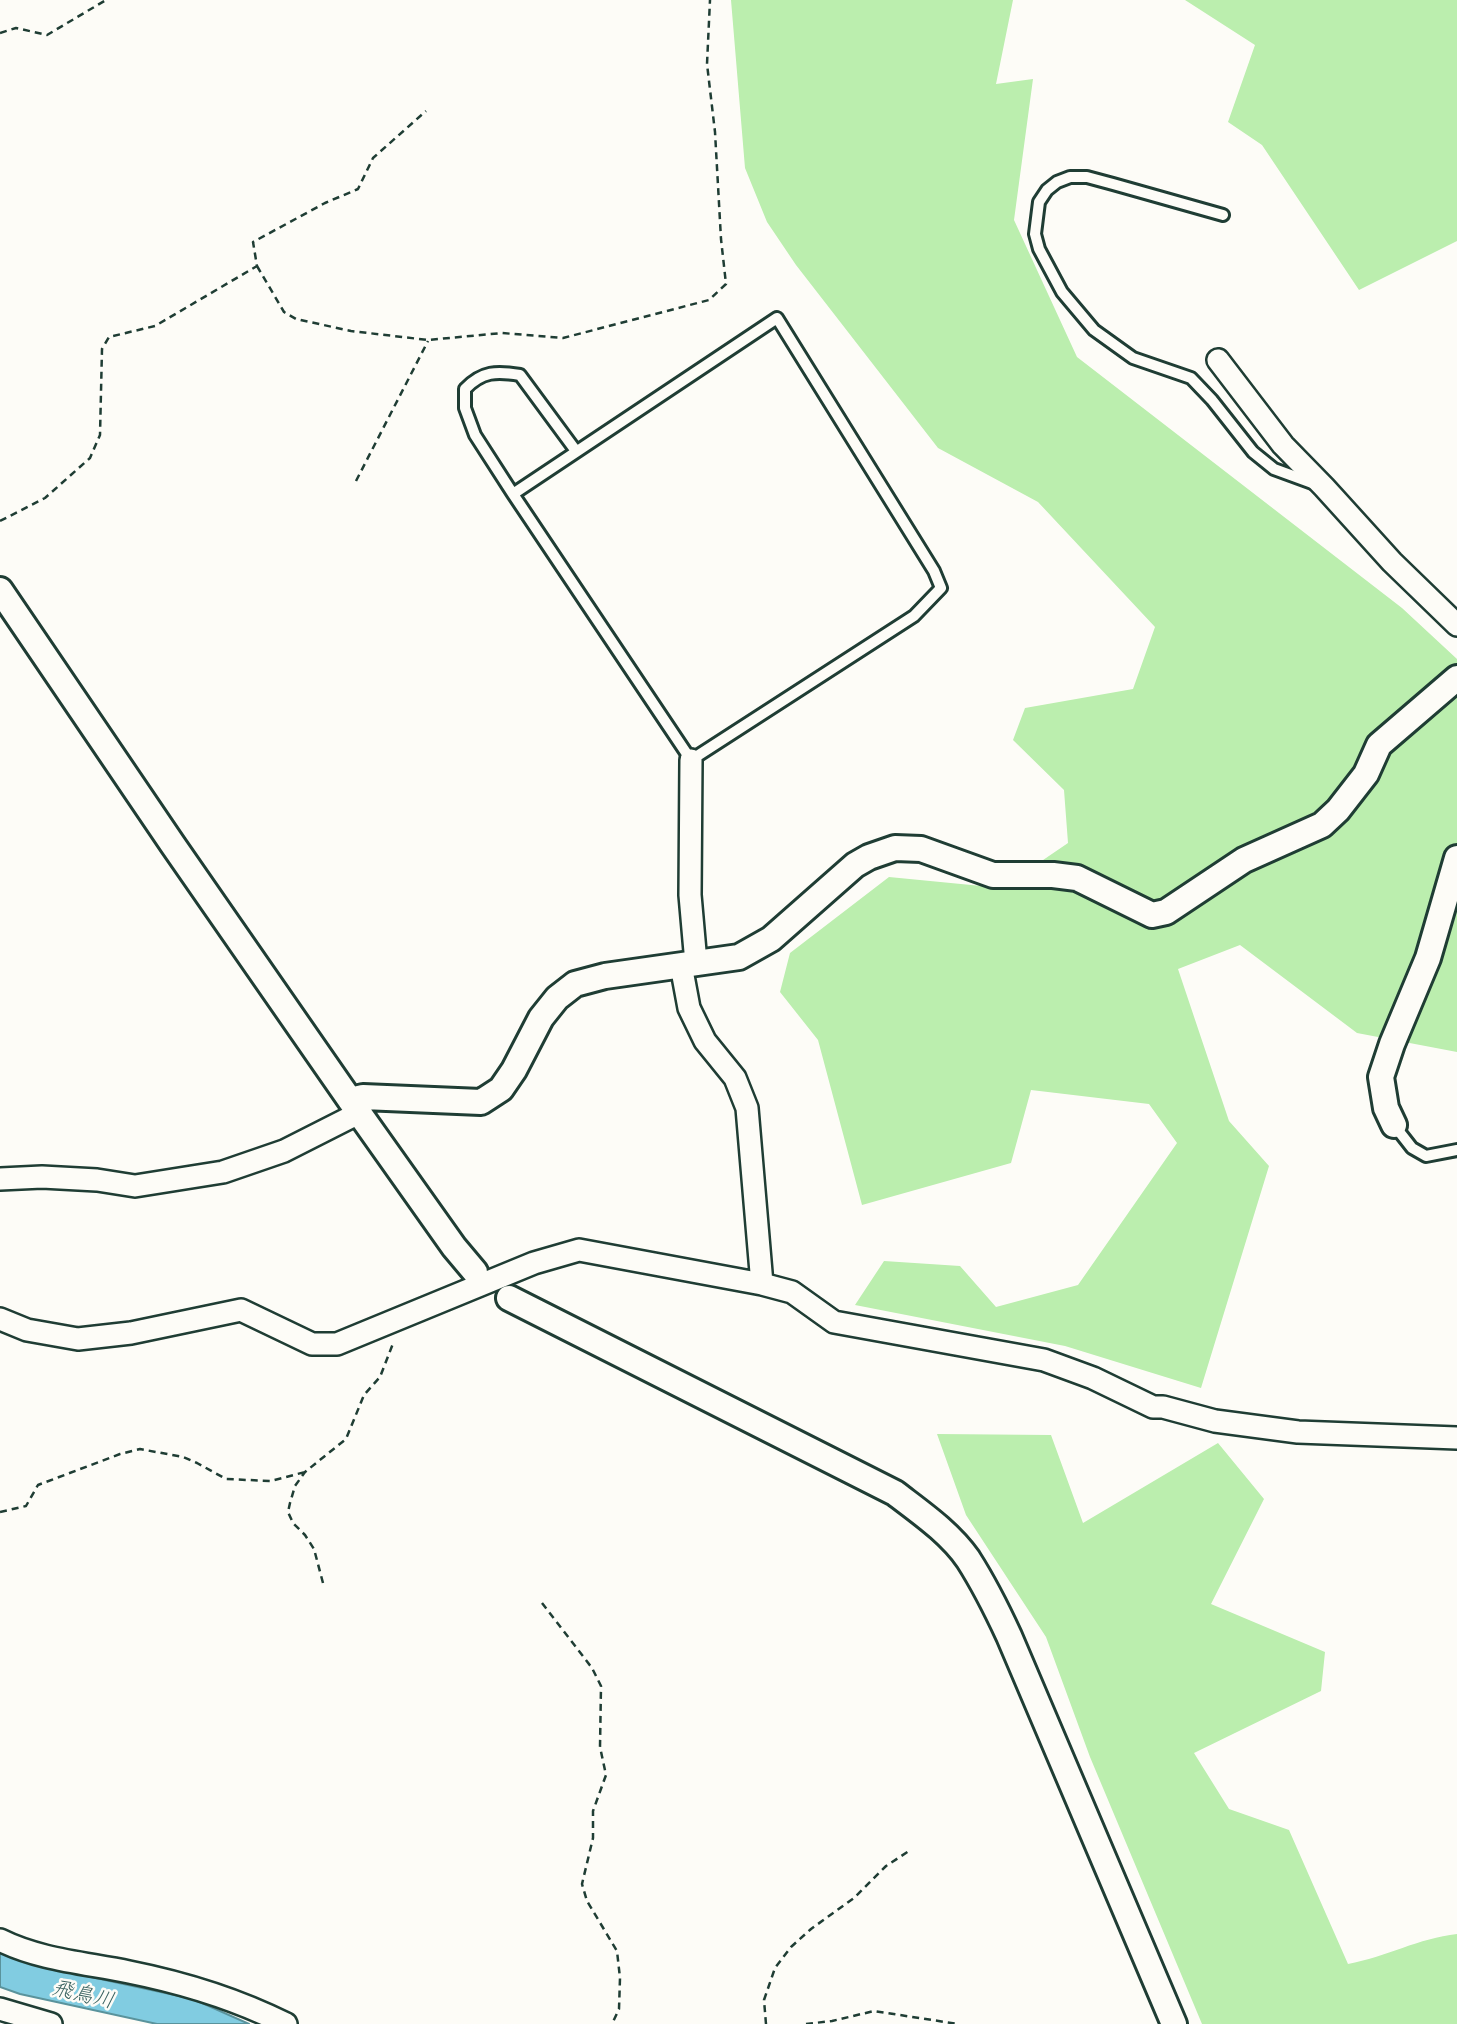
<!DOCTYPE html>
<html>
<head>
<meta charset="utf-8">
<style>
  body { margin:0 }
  canvas { display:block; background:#fdfcf7 }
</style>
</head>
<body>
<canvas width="1457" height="2024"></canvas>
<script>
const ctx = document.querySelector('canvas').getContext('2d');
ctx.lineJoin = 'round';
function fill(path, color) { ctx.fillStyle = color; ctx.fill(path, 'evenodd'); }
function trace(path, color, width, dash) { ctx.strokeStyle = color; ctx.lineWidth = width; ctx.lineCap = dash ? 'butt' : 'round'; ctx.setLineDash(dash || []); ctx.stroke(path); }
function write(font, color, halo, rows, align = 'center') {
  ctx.font = font + ' "Playpen Sans","Klee One",sans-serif'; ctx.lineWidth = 5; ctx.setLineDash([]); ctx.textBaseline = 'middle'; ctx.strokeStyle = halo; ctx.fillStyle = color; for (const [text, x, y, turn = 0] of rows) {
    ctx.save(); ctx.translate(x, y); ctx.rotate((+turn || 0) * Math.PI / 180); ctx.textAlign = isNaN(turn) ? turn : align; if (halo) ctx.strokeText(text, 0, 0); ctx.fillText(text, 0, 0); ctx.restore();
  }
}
fill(new Path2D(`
  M731,0h282l-17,84 37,-5 -19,141 63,137 325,251 55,51v393l-100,-19 -117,-88 -62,24 51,152 40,45 -68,222 -136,-42 -210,-41 29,-44 76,5 36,41 82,-22 99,-142 -28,-39 -118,-14 -20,73 -149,42 -44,-165 -38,-48 10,-39 99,-76 113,11 66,-45 -4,-53 -51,-50 12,-32 108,-19 22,-62 -117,-125 -100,-54 -142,-183 -29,-43 -22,-54z
  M1185,0h272v241l-98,49 -97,-145 -34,-23 27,-77z
  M937,1434l114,1 32,88 135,-80 46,56 -53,105 114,48 -4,39 -127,62 35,56 60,21 59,134c38,-7 71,-26 109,-30v90h-255l-112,-267 -44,-120 -80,-122z`), '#bbeeae');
const water = new Path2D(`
  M0,1951l40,15 153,33 56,25h-92l-137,-30 -20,-7z`);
fill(water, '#81cce1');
trace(water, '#5a939c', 2);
const service = new Path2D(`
  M1223,215l-110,-31 -26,-7h-17l-13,5 -10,8 -8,12 -4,32 4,15 23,43 32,38 39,28 58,20 21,22 41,52 21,17 41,15
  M513,494l264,-176 157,253 7,17 -27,28 -223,144 -178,-266 -38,-59 -10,-27v-19c17,-18 32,-18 55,-14l56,76
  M1394,1125l18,23 14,8 31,-6`);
const minor = new Path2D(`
  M1218,360l65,85 41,42 68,75 65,63
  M691,760l-1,135 6,68
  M681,965l8,43 16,33 30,37 12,30 15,176
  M0,1179l42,-2 55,3 38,6 88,-14 61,-21 75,-38
  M0,1319l27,11 51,9 53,-6 110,-23 71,34h25l197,-81 45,-13 183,34 30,8 42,30 210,38 49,18 60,29h10l52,14 83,11 159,6
  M0,1940c40,20 86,23 129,32 55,11 107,27 157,52
  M0,2009l51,15`);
const tertiary = new Path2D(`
  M0,590l173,255 186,268 95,134 21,25
  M350,1100l13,-3 118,5 20,-13 13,-19 27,-52 16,-20 18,-14 30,-8 134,-19 32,-18 84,-74 14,-8 26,-9 26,1 72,26h60l24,3 75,37 14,-3 78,-52 78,-35 16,-15 28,-36 13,-29 78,-67
  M1394,1125l-8,-17 -5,-31 11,-33 36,-86 29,-100
  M509,1298l386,195c26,20 54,39 73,66 16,25 29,51 41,77l165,388`);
trace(service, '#1f3d34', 16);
trace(minor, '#1f3d34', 26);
trace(tertiary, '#1f3d34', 30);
trace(new Path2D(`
  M0,33l16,-5 31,7 59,-35
  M257,266l27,46 12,7 55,12 77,9 74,-7 61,5 146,-38 17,-16 -5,-45 -6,-107 -8,-68 3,-64
  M356,481l72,-140
  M0,521l45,-23 45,-40 10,-23 2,-86 7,-12 46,-11 102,-60 -4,-24 72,-39 33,-14 15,-31 53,-47
  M0,1512l26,-6 12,-21 82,-31 20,-5 43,8 14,6 29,16 45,2 34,-9
  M323,1583l-9,-34 -9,-14 -12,-12 -5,-11 2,-9 5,-17 10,-14 41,-33 18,-44 16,-18 14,-36
  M542,1603l50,65 9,18 -1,61 6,28 -13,36v27l-11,46 5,17 30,50 3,27 -1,31 -7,15
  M766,2024l-2,-24 11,-32 16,-21 20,-18 43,-31 32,-32 23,-15
  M806,2024l26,-3 42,-10 84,13`), '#1f3d34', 2.5, [7, 5]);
trace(service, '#fdfcf7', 10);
trace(minor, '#fdfcf7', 21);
trace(tertiary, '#fdfcf7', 24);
write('italic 21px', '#38615f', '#fdfcf7', [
  ["飛鳥川",83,1995,13]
]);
</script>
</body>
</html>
